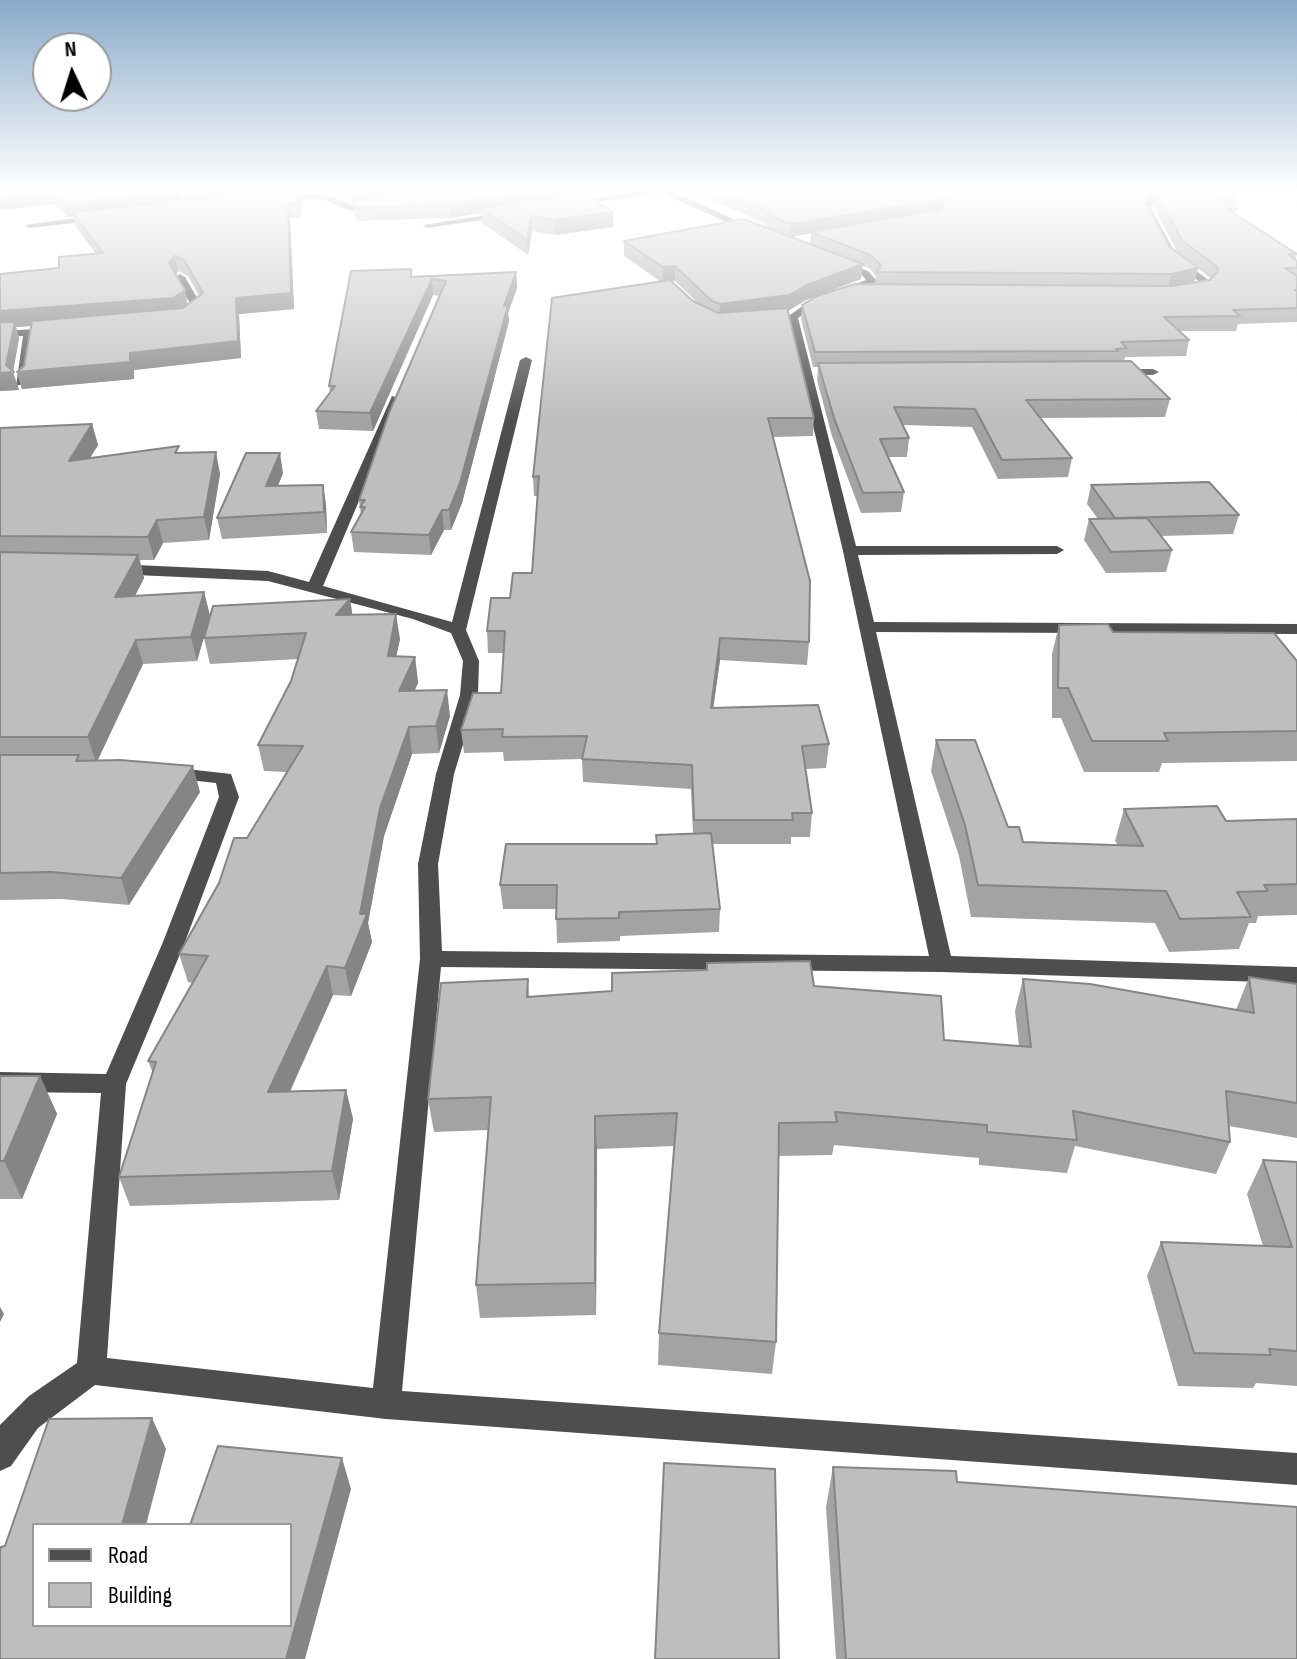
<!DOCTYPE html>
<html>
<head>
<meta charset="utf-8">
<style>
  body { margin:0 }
  #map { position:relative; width:1297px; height:1659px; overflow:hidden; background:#fff; font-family:"Sofia Sans Condensed",sans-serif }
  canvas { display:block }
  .legend { position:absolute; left:32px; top:1523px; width:260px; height:104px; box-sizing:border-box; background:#fff; border:2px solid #999; margin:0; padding:10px 14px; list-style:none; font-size:24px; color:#000 }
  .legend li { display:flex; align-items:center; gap:16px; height:40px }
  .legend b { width:40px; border:2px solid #999 }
  .north { position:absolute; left:32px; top:32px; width:80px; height:80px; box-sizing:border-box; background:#fff; border:2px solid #999; border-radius:50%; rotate:356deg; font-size:22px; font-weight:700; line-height:32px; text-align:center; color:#000 }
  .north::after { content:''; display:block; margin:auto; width:28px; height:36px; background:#000; clip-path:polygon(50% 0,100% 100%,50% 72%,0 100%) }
</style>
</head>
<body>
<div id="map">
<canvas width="1297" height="1659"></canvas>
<ul class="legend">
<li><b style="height:10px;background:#4e4e4e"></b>Road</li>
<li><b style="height:22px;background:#bebebe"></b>Building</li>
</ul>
<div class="north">N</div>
</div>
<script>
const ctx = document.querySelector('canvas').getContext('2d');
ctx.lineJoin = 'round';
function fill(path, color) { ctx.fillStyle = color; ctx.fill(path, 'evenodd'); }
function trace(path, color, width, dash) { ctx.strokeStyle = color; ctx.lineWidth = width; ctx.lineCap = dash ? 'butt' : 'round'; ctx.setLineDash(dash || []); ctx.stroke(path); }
fill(new Path2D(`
  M162,189h9l18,17v4h-6z
  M651,189h17l91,42 -8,2 -89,-40 -94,13 -4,-3z
  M1169,189h12l-31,17 26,49 36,28 -6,8 -24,4v-4l19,-8 -32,-25 -27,-53 9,-9z
  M277,194h49l26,11 30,-3 4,3 -35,6 -26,-11 -51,-1z
  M512,211l-3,5 -82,12 -4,-3z
  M98,215l3,5 -72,8 -4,-3z
  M834,259l34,12 9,10c-22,19 -55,20 -79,37l58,228h201l7,4 -7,4 -199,1 16,67 423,2v10l-421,-2 75,324 346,11v16l-355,-11 -501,-5 -39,424 895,62v32l-911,-66 -291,-34 -57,43 -27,38 -11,5v-46l29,-29 48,-33 24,-270 -101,-1v-20l106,2 57,-132 56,-145 -3,-14 -55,-6 -2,-4 9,-6 63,7 8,23 -54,145 -59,142 -19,274 266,30 47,-429 -2,-95 18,-90 24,-79 3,-34 -12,-28 -38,-14 -145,-38 -154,-7 -8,-5 8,-5 154,7 41,11 83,-186 10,3 -79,187 129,36 68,-262 6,-3 6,3 -66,270 13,31 -1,34 -24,79 -16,90 4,87 487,5 -86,-405 -56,-234 20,-14 59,-23 -4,-5 -28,-12z
  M180,274l5,3 18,31 -16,12 -5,-3 10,-10 -17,-30z
  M56,328l5,3 -1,2 -26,2 -8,48 -10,3 7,-50 -23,1v-6z
  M1115,369h38l6,3 -6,3 -42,-1 -2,-2z`), '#4e4e4e');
fill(new Path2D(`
  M0,189h167l5,13 15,-2 -11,-11h128v1l-4,1 2,11 -2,16h-10l4,91 -55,5 2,44 -107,12v9l-112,10 -5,-17 7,-6 7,-40 -15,1 3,11 -6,34 6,18 -19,1v-117l59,-6 37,-14 -21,-28 -2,-10 -5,1 -13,-13zM178,271l10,5 11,20 -11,9 -12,-30z
  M349,189h224l-3,1v5l43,17v15l-58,8 -23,-4 -4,24 -46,-32 -1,-10 -31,5 -93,3z
  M686,189h542l8,7 -3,11 4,2 -2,5 62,40 -2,6 2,1v61l-59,2 -2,7h-56l9,9 -3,16 -61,1 -1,4 46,38 -5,18 -125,1 32,40 -4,19 -70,2 -26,-52 -69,-2 6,13 -2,19h-19l16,35 -3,20 -40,1 -29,-77 -15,-56 1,-13h-5l-12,-48 1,-14 73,-21 1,-8 -7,-8 -7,-2 -1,13 -55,21 -18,11 26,107 -1,18 -40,1 36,205 -2,23 -87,-5 -7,48 116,36 -3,24 -20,1 6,44 -2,24h-19v7h-79l8,65 -1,23 -99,4v5l-63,2 -1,-34h-53l-3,-24 156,-41v-9l37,-1 -2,-45 -108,-7 -1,-23 -78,2 -1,-9 -39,1 -3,-23 40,-37 3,-40h-16l-1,-22 23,-33 22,-25 5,-77h-3l-1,-19 128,-195 -37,-26v-15l143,-13v-4zM1162,192l-5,3 -3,12 24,46 -9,-7 -26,-48zM811,233l-1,11 -19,-7zM1198,268l13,11 -1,1 -23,3 7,-1zM672,281h3l24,23 -6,-3z
  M516,272l1,16 -9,25 1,8 -47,182 -11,27h-7l-13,25 -77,-3 -3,-20 10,-17 -2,-15 81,-204 -7,-1 -60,136 -54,-2 -3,-18 14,-18 -1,-7 83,-110z
  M92,424l6,21 -8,13 91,-5 39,21 -11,66 -46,3 -9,17h-14l4,18 -9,18 69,-4 6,24 -13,45 -54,3 -45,96 102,32 -71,113 -68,-6 -61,1v-472z
  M283,473l-5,12h45l3,20 1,28 -105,6 -5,-21z
  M1091,485l148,30 -6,19 -72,2 11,14 -6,22 -60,1 -22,-33 5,-21h9l-11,-15z
  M352,615l48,24 -4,17 19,1 3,26 -3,7 35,26 -11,37 -27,1 -28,82 -16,87 4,19 -21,54 -18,-1 -43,97 56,-2 7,29 -14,81 -209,6 -11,-29 34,-104 -5,-12 45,-78 -5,-1 -9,-28 108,-182 -23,-1 -6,-26 33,-64 7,-22 -88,5 -6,-26z
  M1059,625l54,7 184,29v100l-135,2 -3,9h-75l-23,-54h-9v-64z
  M936,740l72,87 15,15 95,3 -3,-4 9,-32 102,12 71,-2v96l-39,1 -2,7h-7l-10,26 -70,3 -14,-29 -184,-6 -12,-61 -28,-85z
  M707,963l107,23 130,54 75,6 -4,-35 8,-32 213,31 13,-33 48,7v154l-68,-12 1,16 -14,32 -141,-28 -8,27 -88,-8v-7l-145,-13 -2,10 -54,1 -2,186 -4,32 -114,-9 1,-32 15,-187 -77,3 -1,166 -116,3 -4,-33 12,-155 -54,2 -6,-33 100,-120 1,18 83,-6 94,-21z
  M0,1076h40l17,38 -35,85h-22z
  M1263,1160l34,2v224l-41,-3 -3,5 -75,-2 -31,-110 14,-34 102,4 -16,-52z
  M833,1467l124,15 340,177h-461l-10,-152z`), '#a3a3a3');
fill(new Path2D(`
  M196,189h108v1l-4,1 2,11 -2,16 -3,-14 -108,-2 -2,-12z
  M354,189h89l-91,13 -1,-12z
  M553,189h20l-3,1v9l-89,9v5l-31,5 -1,-13z
  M1141,189h30l-32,10z
  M52,192l3,12 -55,6v-12z
  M170,192l3,12 -101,8 1,4 -5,1 -3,-12z
  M945,199l-1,13 -133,20v1l-22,4 1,-13z
  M288,204l2,14 4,91 -55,5 2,44 -107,12v9l-112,10 -5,-17 113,-19 106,-55z
  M613,212v15l-58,8 -1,-15z
  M531,216l1,15 -4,24 -1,-15z
  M175,256l3,15 -6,7 -3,-15z
  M863,264l-2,15 -55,21 -18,11 -69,9 1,-16 87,-19z
  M675,266v15l-12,1v-15z
  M1198,268l-4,14 -26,6 3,-14z
  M516,272l1,16 -9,25 1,8 -47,182 -11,27 -2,-20 55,-204z
  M432,279l1,16 -60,136 -3,-18z
  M185,290l3,16 -11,8 -161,13 3,11 -6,34 6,18 -19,1v-18l6,-8 -6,-37v-17z
  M92,424l6,21 -23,37 -6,-21z
  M216,452l4,22 -11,66 -5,-23z
  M280,453l3,20 -13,33 -4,-20z
  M323,485l3,20 1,28 -3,-21z
  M442,510l2,20 -13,25 -2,-20z
  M157,520l6,23 -9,17 -6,-23z
  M138,555l6,23 -22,43 -7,-24z
  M204,592l6,24 -13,45 -6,-24z
  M350,599l4,25 -18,-9z
  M396,614l4,25 -9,42 -3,-25z
  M720,638v22l-10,71 1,-23z
  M136,640l7,24 -47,99 -8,-26z
  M415,657l3,26 -16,34 -3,-26z
  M447,690l3,26 -11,37 -3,-27z
  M409,727l3,27 -28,82 -16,87 4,19 -21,54 -6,-28 15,-54 20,-106z
  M193,766l7,26 -71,113 -8,-27z
  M327,966l6,29 -57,126 -8,-29z
  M40,1076l17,38 -35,85 -18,-38z
  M346,1090l7,29 -14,81 -7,-29z
  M595,1116l2,33 -1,166 -1,-32z
  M0,1307l4,7 -4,8z
  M152,1418l14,31 -20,76h-24z
  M342,1458l9,31 -46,170h-19z`), '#858585');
const building = new Path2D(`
  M0,189h167l3,3 -105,13 -13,-13 -52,6z
  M294,189h6l-3,15h-9l3,89 -55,5 2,43 -108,12v9l-113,10 7,-6 8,-45 151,-13 20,-15 -19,-33 -9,-4 -6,7 16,27 -12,8 -173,13v-37l59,-6v-11l44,-4 -31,-41z
  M428,189h125l-104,16 -93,3 -3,-7z
  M715,189h387l41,8 26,49 29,22 -27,6 -294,-2 4,-7 -11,-10 -59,-23 130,-23 4,-10 -155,25 -23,-9 7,-1z
  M1167,189h61l8,7 -21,-1 22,14h-10l70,45h-9l9,7v7h-12l12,8v14h-2l2,1v17l-64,2 7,6 -76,1 25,23 -68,2 6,6 -11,1 2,2 -303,1 -13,-47 15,-9 38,-12 316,2 39,-6 8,-9 -1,-4 -35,-27 -25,-45z
  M583,193l30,19 -59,8 -23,-4 -4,24 -46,-32z
  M743,219l120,45 -56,21 -18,10 -69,9 -8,-3 -37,-35 -12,1 -39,-26z
  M411,269v8l105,-5 -12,34 4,-1 -48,178 -11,27h-7l-13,25 -78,-3 14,-25h-5l5,-7h-6l30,-87 57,-132 -14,-2 -62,134 -54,-2 19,-25h-6l22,-115z
  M670,280l23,21 25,12 69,-5 27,110h-46l42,163 -1,61 -89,-4 -9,70 107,-3 11,39 -27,2 10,67h-20l1,7h-99l-2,-55 -110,-6 5,-23 -85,1 1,-8 -42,1 12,-37h28l4,-62h-18l4,-33h19l3,-25h19l7,-97 -6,1 19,-179z
  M0,322h15l-9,43 8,7 -14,1z
  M1131,361l39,38 -144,1 46,58 -70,2 -27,-51 -81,-2 15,31 -29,1 24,53 -41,1 -29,-75 -16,-55z
  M92,424l-23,37 110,-15 -4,7 41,-1 -12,65 -47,3 -9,17 -148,-1v-108z
  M246,453h34l-14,33 57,-1 1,27 -107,6z
  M1209,482l30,33 -124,3 -24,-33z
  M1147,518l25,32 -61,2 -22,-33z
  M0,552l138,3 -23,42 89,-5 -13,45 -55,3 -48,97h-88z
  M350,599l-14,16 60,-1 -8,42 27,1 -16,34 48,-1 -11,36 -27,1 -29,81 -20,106h7l-22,54 -18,-2 -59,126 78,-2 -14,81 -213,6 37,-115 -8,-1 60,-105 -29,-2 40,-71 15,-45h13l56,-92 -45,-1 33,-64 15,-48 -102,5 9,-32z
  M1108,624l5,8 161,1 23,28v70l-133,2 4,8h-76l-24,-53h-10l1,-63z
  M936,740h39l33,87h11l4,15 120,4 -19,-37 93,-3 9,15 71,-2v65l-33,1 4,6 -31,1 14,25 -71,2 -14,-28 -188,-6 -13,-60z
  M0,755h79l-3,6 44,-1 73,6 -72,112 -70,-6 -51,1z
  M711,833l9,76 -101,3v6l-63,1 1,-34h-57l6,-41h151l-1,-9z
  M810,961l4,25 127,10 3,44 87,7 -8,-68 67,5 164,29 -5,-36 48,7v119l-71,-12 4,51 -157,-31 4,29 -90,-8v-7l-152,-13 2,10 -58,1 -3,219 -117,-9 18,-220 -82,3v167l-119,2 15,-188 -63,2 13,-116 87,-4 -1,18 85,-6v-18l95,-3v-7z
  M0,1076h40l-36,85h-4z
  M1263,1160l34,2v189l-28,-2 2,6 -77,-2 -33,-111 131,5z
  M152,1418l-30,107h-88v100h256v-100h-100l28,-79 124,12 -56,201h-286v-108l1,-4 4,-1 44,-127z
  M664,1463l111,6 4,190h-124z
  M833,1467l123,4 1,11 340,25v152h-451z`);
fill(building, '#bebebe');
trace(building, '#858585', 2);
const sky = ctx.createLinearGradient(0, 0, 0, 421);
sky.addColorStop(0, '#89aaca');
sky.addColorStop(0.45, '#fff');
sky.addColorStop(1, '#ffffff00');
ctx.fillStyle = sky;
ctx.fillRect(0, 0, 1297, 421);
</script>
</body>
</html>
